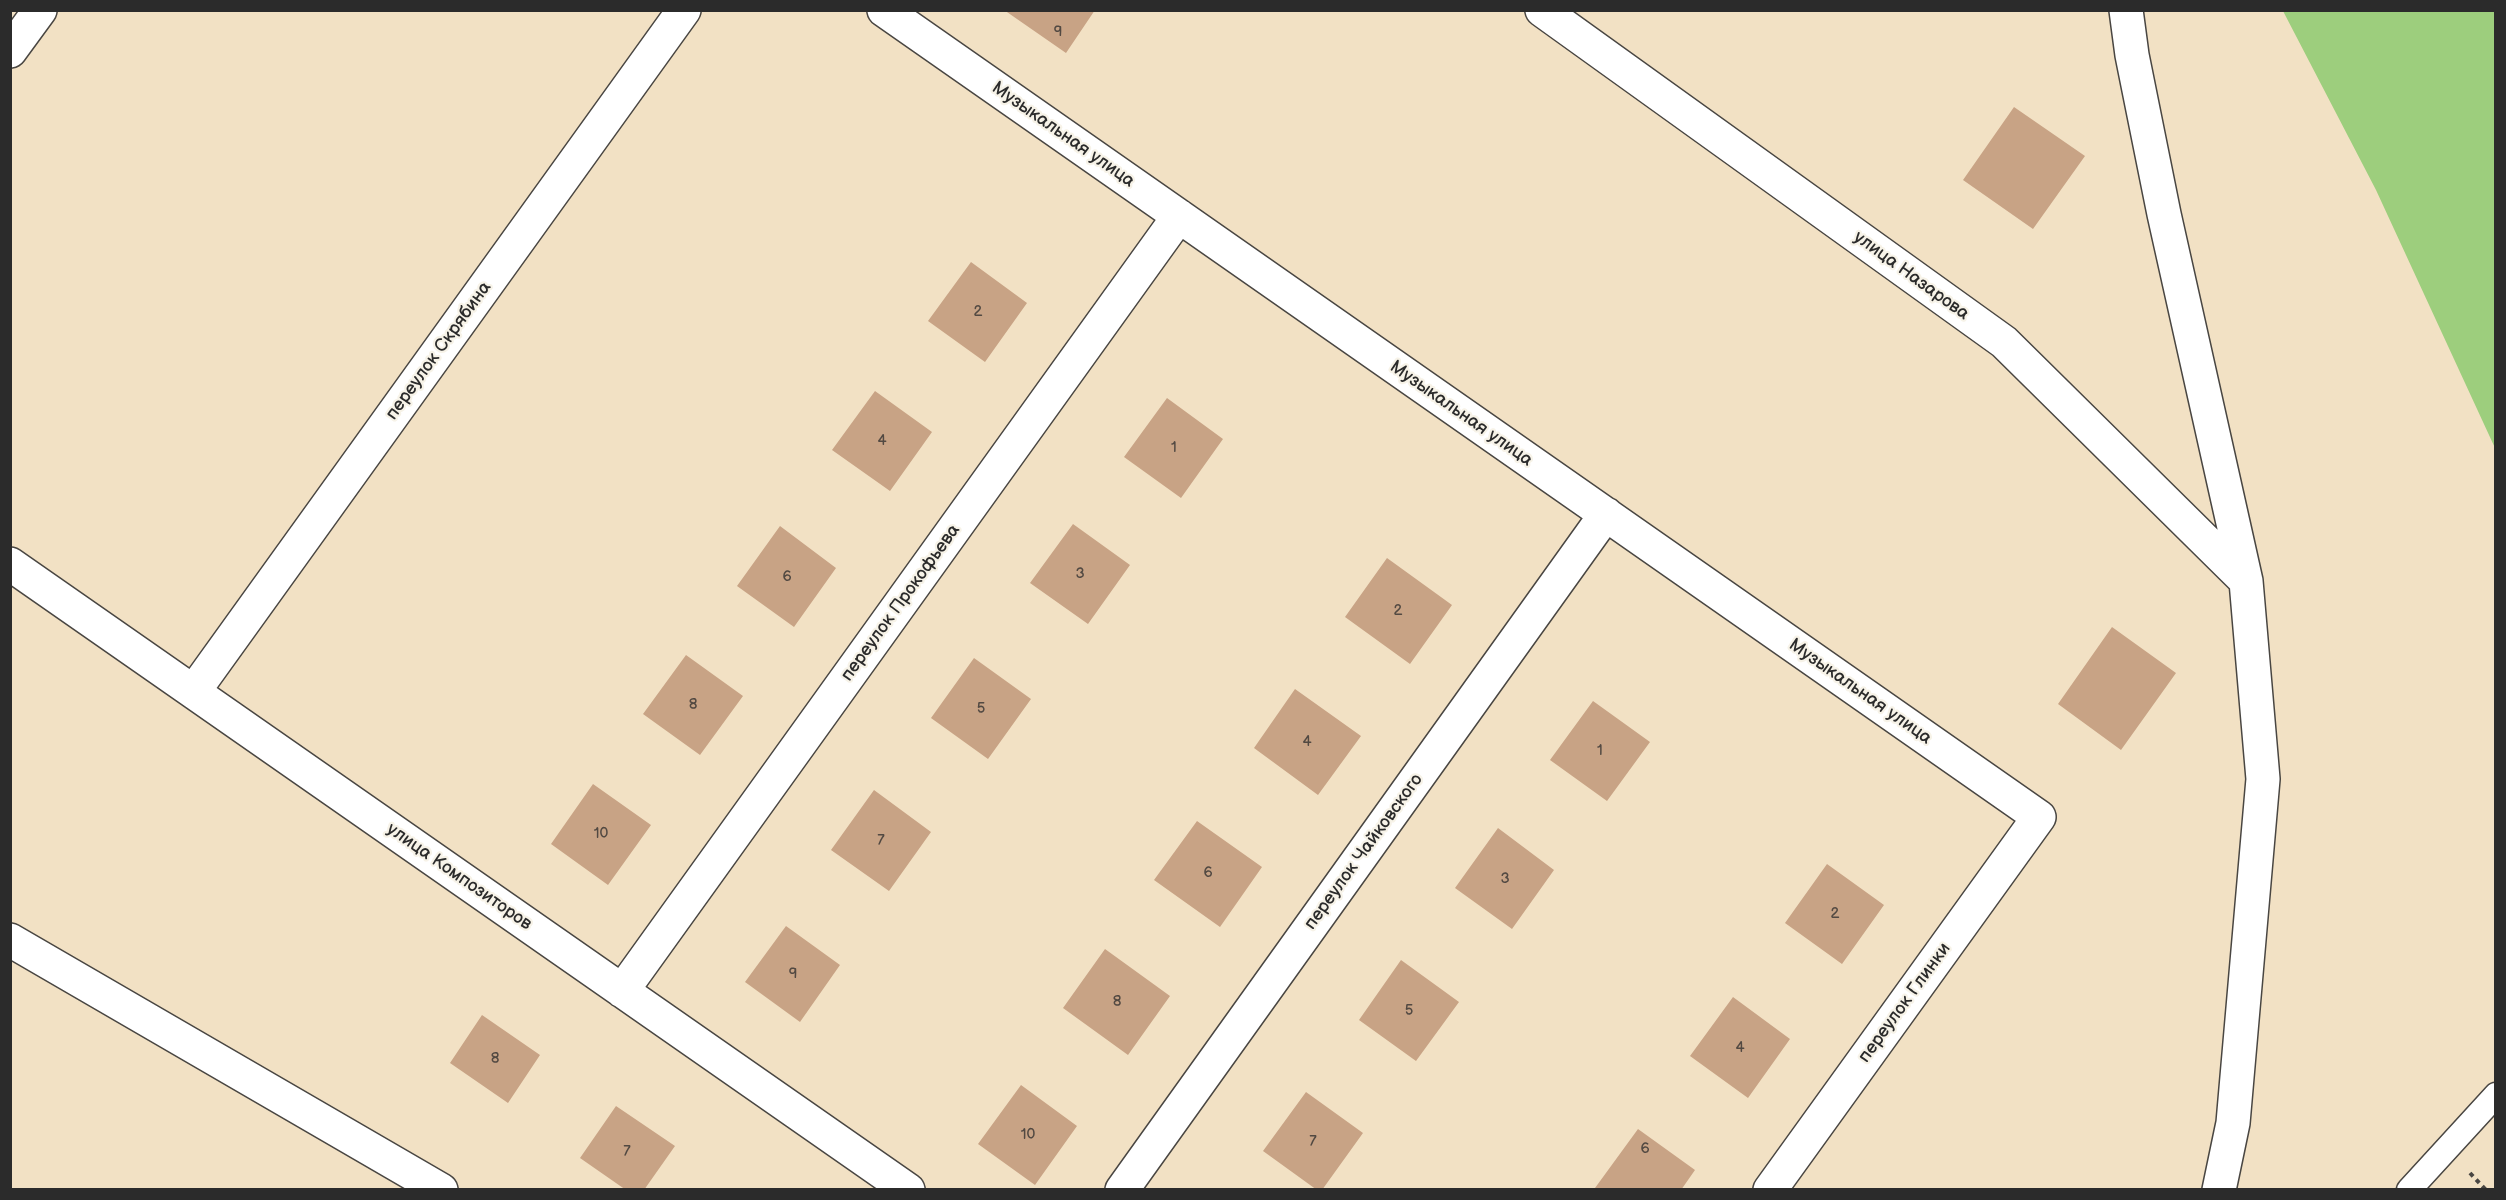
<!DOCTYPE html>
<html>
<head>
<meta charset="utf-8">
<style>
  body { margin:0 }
  #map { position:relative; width:2506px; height:1200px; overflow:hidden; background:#f2e1c4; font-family:"Balsamiq Sans",sans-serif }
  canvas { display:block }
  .frame { position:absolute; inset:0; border:12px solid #2b2b2b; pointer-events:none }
</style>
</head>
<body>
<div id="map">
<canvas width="2506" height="1200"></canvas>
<div class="frame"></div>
</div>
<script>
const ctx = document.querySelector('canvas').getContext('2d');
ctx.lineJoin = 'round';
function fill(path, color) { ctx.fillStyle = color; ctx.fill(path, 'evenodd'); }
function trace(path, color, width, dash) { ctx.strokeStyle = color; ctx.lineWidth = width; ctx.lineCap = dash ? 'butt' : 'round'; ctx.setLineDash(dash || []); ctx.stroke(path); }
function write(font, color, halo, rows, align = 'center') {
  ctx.font = font + ' "Balsamiq Sans",sans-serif'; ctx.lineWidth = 4.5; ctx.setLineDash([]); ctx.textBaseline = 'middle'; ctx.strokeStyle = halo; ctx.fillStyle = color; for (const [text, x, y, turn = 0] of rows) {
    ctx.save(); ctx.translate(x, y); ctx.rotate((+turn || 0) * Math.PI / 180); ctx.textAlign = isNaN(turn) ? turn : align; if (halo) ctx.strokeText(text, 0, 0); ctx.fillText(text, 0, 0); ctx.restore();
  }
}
fill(new Path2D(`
  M2283,11h212v437l-119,-258z`), '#9dce7d');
fill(new Path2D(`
  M1004,10h91l-29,43z
  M2014,107l71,49 -52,73 -70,-49z
  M971,262l56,41 -42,59 -57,-41z
  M875,391l57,41 -42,59 -58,-41z
  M1167,398l56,41 -42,59 -57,-41z
  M1073,524l57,41 -42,59 -58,-41z
  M780,526l56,42 -42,59 -57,-41z
  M1387,558l65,47 -42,59 -65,-47z
  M2112,627l64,46 -55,77 -63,-46z
  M686,655l57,41 -43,59 -57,-41z
  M974,658l57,41 -43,60 -57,-41z
  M1295,689l66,47 -43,59 -64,-47z
  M1593,701l57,41 -43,59 -57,-41z
  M593,784l58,41 -43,60 -57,-41z
  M874,790l57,42 -42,59 -58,-41z
  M1197,821l65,46 -42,60 -66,-47z
  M1498,828l56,42 -42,59 -57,-41z
  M1827,864l57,41 -42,59 -57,-41z
  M786,926l54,39 -40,57 -55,-40z
  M1105,949l65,47 -42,59 -65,-47z
  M1401,960l58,42 -43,59 -57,-41z
  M1733,997l57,42 -42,59 -58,-42z
  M482,1015l58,40 -32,48 -58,-40z
  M1021,1085l56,41 -42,59 -57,-41z
  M1306,1092l57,41 -41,57h-5l-54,-39z
  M616,1106l59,40 -31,44h-18l-46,-32z
  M1638,1129l57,41 -14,20 -86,-2z`), '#c8a385');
const service = new Path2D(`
  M2409,1190l87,-95`);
const minor = new Path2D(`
  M884,10l1155,807 -269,373
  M1542,10l462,332 242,239
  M2126,10l6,45 32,159 82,367 17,198 -30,344 -14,67
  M10,51l30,-41
  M10,564l898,626
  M194,691l490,-681
  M10,940l431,250
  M622,991l557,-775
  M1122,1190l484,-676`);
trace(service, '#494642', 27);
trace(minor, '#494642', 36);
trace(new Path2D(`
  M2470,1173l16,17`), '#494642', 4, [4.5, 4.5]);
trace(service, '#fff', 24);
trace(minor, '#fff', 33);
write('15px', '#524942', null, [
  ["9",1058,32],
  ["2",978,312],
  ["4",882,441],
  ["1",1174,448],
  ["3",1080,574],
  ["6",787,577],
  ["2",1398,611],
  ["8",693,705],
  ["5",981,709],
  ["4",1307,742],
  ["1",1600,751],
  ["10",601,834],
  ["7",881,841],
  ["6",1208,873],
  ["3",1505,879],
  ["2",1835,914],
  ["9",793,974],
  ["8",1117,1002],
  ["5",1409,1011],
  ["4",1740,1048],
  ["8",495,1059],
  ["10",1028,1135],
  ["7",1313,1142],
  ["6",1645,1149],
  ["7",627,1152]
]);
write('18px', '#2b2b2b', '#f7f3e8', [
  ["Музыкальная улица",1063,135,35],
  ["улица Назарова",1911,276,36],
  ["переулок Скрябина",439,351,-54],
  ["Музыкальная улица",1461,414,35],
  ["переулок Прокофьева",901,603,-54],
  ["Музыкальная улица",1860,692,35],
  ["переулок Чайковского",1364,852,-54],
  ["улица Композиторов",459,877,35],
  ["переулок Глинки",1905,1003,-54]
]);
</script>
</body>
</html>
